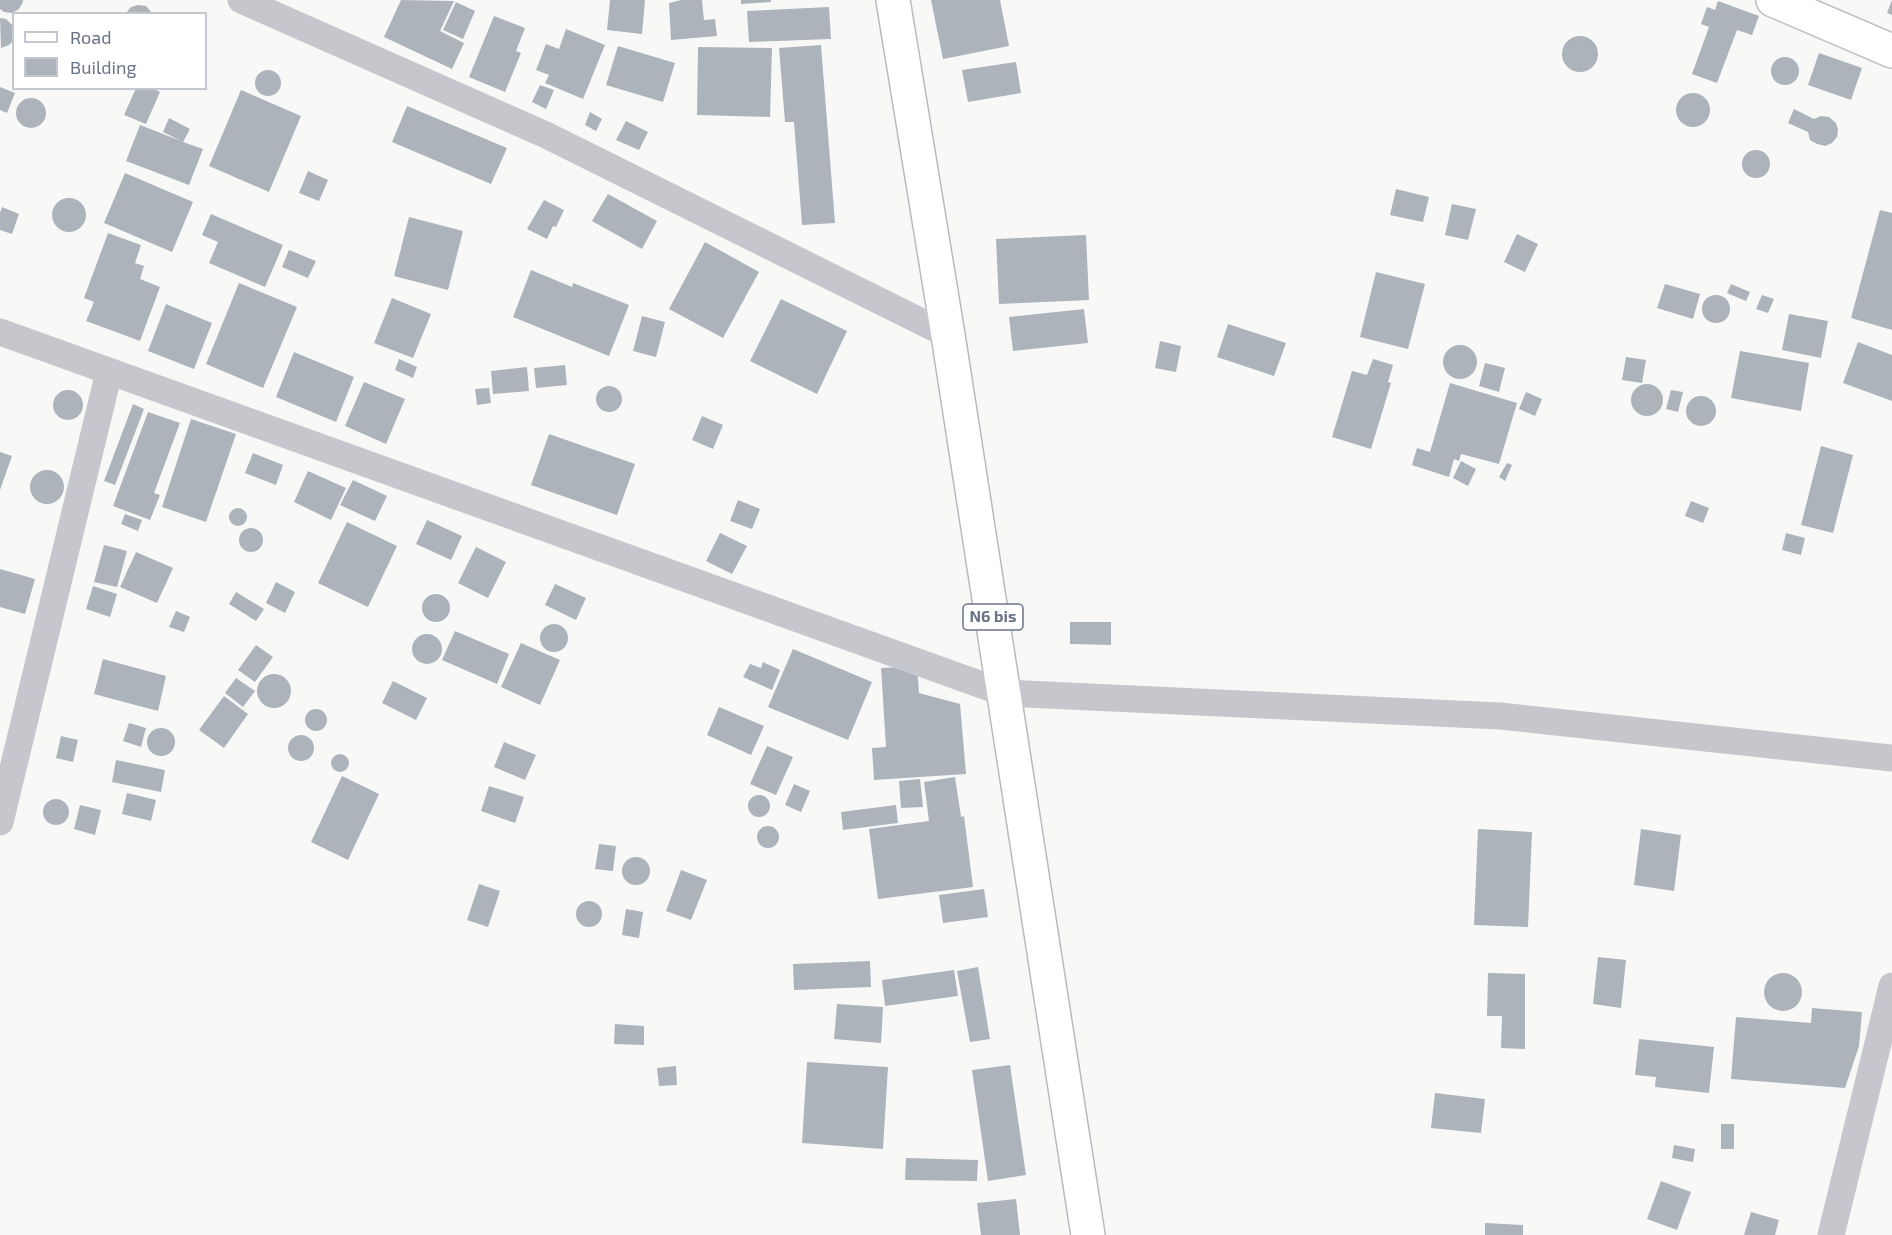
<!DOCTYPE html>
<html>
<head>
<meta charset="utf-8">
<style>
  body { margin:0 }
  #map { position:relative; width:1892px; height:1235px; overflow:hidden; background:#f8f9f7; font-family:"Exo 2",sans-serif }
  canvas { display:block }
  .legend { position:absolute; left:12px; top:12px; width:195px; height:78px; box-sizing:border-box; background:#fff; border:2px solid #c3c7cf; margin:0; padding:8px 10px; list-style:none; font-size:18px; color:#697386 }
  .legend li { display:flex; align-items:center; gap:12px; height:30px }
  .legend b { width:30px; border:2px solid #c3c7cf }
</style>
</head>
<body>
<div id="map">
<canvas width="1892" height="1235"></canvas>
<ul class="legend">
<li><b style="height:8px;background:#fff"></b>Road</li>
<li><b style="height:16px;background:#adb3bb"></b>Building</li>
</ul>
</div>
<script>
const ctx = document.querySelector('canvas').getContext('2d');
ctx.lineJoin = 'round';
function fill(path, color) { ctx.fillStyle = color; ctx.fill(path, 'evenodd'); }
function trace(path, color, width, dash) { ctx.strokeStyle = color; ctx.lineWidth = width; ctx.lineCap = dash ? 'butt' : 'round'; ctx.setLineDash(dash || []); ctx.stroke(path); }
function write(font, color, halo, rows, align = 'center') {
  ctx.font = font + ' "Exo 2",sans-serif'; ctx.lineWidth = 6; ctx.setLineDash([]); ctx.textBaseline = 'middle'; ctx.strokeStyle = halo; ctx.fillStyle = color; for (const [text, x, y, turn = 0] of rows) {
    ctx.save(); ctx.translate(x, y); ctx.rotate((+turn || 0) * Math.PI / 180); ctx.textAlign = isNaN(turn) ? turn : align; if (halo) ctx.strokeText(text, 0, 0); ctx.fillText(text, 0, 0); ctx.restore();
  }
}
fill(new Path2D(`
  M0,0h23v2l-4,7 -7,4 -8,-1 -4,-3z
  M401,0l53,1 -14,30 24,12 -12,26 -68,-32z
  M610,0h35l-3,34 -35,-4z
  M681,0h21l2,20 11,-1 2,17 -46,4 -2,-37z
  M741,0h30v2l-30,2z
  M931,0h69l9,46 -66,13z
  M1892,0v15l-5,-2z
  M1718,1l41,15 -7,19 -15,-5 -20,53 -25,-9 17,-47 -8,-3 6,-17 8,3z
  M456,2l19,9 -12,28 -20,-9z
  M138,5l8,1 7,8h-28l6,-7z
  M829,7l2,32 -82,3 -2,-31z
  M494,16l31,12 -9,23 5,2 -16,39 -36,-15z
  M0,18l6,1 8,8v13l-5,5 -8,3z
  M566,29l39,16 -22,54 -38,-16 4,-8 -13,-5 10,-26 13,5z
  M1562 54a18 18 0 1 1 36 0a18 18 0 1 1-36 0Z
  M821,45l14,178 -33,2 -8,-103h-9l-6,-74z
  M618,46l57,17 -12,39 -57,-17z
  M698,47l74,1 -2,69 -73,-2z
  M1819,53l43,15 -11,32 -43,-15z
  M1771 71a14 14 0 1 1 28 0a14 14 0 1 1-28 0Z
  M1016,62l5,31 -53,9 -6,-32z
  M255 83a13 13 0 1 1 26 0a13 13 0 1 1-26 0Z
  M540,85l14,5 -8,19 -14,-7z
  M0,87l15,6 -8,20 -7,-3z
  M136,88h17l7,4 -14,32 -22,-9z
  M241,90l60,26 -32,76 -60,-26z
  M1676 110a17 17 0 1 1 34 0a17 17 0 1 1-34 0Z
  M16 113a15 15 0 1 1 30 0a15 15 0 1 1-30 0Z
  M407,106l100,42 -16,36 -99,-42z
  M1794,109l20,10 7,-3 8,1 7,6 2,7 -1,7 -5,6 -7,3 -8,-2 -7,-4 -2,-8 -20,-9z
  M590,112l12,7 -6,12 -11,-6z
  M169,118l21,11 -7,13 20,7 -14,36 -63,-24 14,-36 41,16 -18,-9z
  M626,121l22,11 -9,18 -23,-10z
  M1742 164a14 14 0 1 1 28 0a14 14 0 1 1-28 0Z
  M308,171l20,9 -9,21 -20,-8z
  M125,173l68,29 -21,50 -68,-29z
  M1396,189l33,8 -6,25 -33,-7z
  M608,194l49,27 -15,28 -50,-28z
  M52 215a17 17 0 1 1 34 0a17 17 0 1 1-34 0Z
  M544,200l20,10 -8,17 -3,-1 -6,13 -20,-10z
  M1452,204l24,5 -8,31 -23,-5z
  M2,207l17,7 -7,20 -12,-4v-17z
  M1880,210l12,3v117l-41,-12z
  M211,214l72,31 -18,42 -56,-24 9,-21 -16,-7z
  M409,217l54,14 -15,59 -54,-14z
  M108,233l33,12 -6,18 9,3 -4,13 20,8 -20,54 -54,-20 8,-19 -10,-4z
  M1517,234l21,10 -13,28 -21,-10z
  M1086,235l3,65 -90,4 -3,-65z
  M705,242l54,30 -36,66 -54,-29z
  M289,250l27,11 -8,17 -26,-11z
  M531,270l41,17 1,-4 56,22 -20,51 -96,-39z
  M1376,272l49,12 -17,65 -48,-12z
  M239,283l58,24 -34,81 -57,-24z
  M1665,284l35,10 -7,25 -36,-11z
  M1731,284l19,8 -4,9 -19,-8z
  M1762,295l12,4 -6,14 -12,-4z
  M1702 309a14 14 0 1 1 28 0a14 14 0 1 1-28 0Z
  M392,298l39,16 -18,44 -39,-15z
  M781,299l66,32 -30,63 -67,-33z
  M166,304l46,19 -18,46 -46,-18z
  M1084,309l4,34 -75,8 -4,-34z
  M1789,314l39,7 -7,37 -39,-8z
  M642,316l23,6 -9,35 -23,-6z
  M1228,324l58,19 -12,33 -57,-19z
  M1160,341l21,5 -5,26 -21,-4z
  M1858,342l34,13v46l-49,-18z
  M1443 362a17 17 0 1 1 34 0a17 17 0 1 1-34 0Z
  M1740,351l69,12 -8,48 -70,-13z
  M294,352l60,25 -18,45 -60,-25z
  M1626,357l20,3 -4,23 -20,-3z
  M399,359l18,8 -4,11 -18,-8z
  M1373,359l20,6 -5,17 3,1 -20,66 -39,-12 20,-66 15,4z
  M1485,363l20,5 -6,24 -20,-6z
  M565,365l2,20 -31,3 -2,-20z
  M527,367l2,24 -36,3 -2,-23z
  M364,382l41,17 -19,45 -41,-18z
  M1450,383l67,20 -18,61 -38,-10 -2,7 -5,-2 -5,18 -37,-12 5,-17 13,4z
  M1631 400a16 16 0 1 1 32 0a16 16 0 1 1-32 0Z
  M596 399a13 13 0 1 1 26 0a13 13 0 1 1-26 0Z
  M489,388l2,15 -14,2 -2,-16z
  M1671,390l12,2 -5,20 -12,-3z
  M53 405a15 15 0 1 1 30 0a15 15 0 1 1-30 0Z
  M1526,392l16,7 -7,17 -16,-7z
  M1686 411a15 15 0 1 1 30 0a15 15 0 1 1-30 0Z
  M133,404l11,5 -29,76 -11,-4z
  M148,412l32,11 -26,70 6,2 -10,25 -37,-14z
  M702,416l21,9 -10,24 -21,-9z
  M191,419l45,15 -30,88 -44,-15z
  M549,434l86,30 -18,51 -86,-30z
  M1821,446l32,9 -20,78 -32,-8z
  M0,452l12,4 -12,34z
  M253,453l30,12 -7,20 -31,-12z
  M1461,461l15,8 -8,17 -15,-8z
  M1507,463l5,2 -7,16 -6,-4z
  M30 487a17 17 0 1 1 34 0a17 17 0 1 1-34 0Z
  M308,471l38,17 -15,32 -37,-18z
  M353,480l34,16 -12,25 -35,-16z
  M738,500l22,9 -8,20 -22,-8z
  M1691,501l18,7 -6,15 -18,-7z
  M229 517a9 9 0 1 1 18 0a9 9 0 1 1-18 0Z
  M125,514l17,6 -4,11 -17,-7z
  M427,520l35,16 -11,24 -35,-16z
  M347,522l50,24 -29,61 -50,-24z
  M239 540a12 12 0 1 1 24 0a12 12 0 1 1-24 0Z
  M720,533l27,13 -15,28 -26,-13z
  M1786,533l19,5 -4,17 -19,-5z
  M104,545l23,6 -10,36 -23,-5z
  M476,547l30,15 -18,36 -30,-15z
  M136,552l37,16 -16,35 -37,-16z
  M0,569l35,10 -10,35 -25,-7z
  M276,582l19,10 -10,21 -19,-10z
  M555,584l31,14 -10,22 -31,-15z
  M93,586l24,8 -7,23 -24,-8z
  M236,592l28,17 -8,12 -27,-17z
  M422 608a14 14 0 1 1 28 0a14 14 0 1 1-28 0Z
  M176,611l14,6 -6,15 -15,-5z
  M1070,622h41v23l-41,-1z
  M540 638a14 14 0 1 1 28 0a14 14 0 1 1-28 0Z
  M455,631l54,23 -12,30 -55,-24z
  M412 649a15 15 0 1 1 30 0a15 15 0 1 1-30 0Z
  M521,643l39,17 -20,45 -39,-18z
  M256,645l17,12 -18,25 -17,-12z
  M793,649l79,33 -24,58 -80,-33z
  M103,659l63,17 -8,35 -64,-17z
  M763,662l17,8 -8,20 -29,-13 7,-13 11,4z
  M917,666l2,27 41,11 6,70 -92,6 -2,-32 14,-1 -5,-79z
  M257 691a17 17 0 1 1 34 0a17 17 0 1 1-34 0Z
  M236,678l19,13 -12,16 -18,-14z
  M393,681l34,17 -11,22 -34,-17z
  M224,696l24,18 -24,34 -25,-18z
  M719,707l45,19 -13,29 -44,-20z
  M305 720a11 11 0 1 1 22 0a11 11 0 1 1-22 0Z
  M129,723l17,5 -5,19 -18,-6z
  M147 742a14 14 0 1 1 28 0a14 14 0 1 1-28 0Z
  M288 748a13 13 0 1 1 26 0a13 13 0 1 1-26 0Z
  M61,736l17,4 -5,22 -17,-4z
  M504,742l32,13 -11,25 -31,-13z
  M767,746l26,11 -17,38 -26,-11z
  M331 763a9 9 0 1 1 18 0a9 9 0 1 1-18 0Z
  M116,760l49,10 -4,22 -49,-10z
  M342,776l37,18 -31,66 -37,-18z
  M955,777l6,40 3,-1 9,71 -95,12 -9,-70 60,-8 -5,-39z
  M920,779l3,28 -22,1 -2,-27z
  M794,784l16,7 -9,21 -16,-7z
  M489,786l35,11 -9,26 -34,-12z
  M127,793l29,7 -5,21 -29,-7z
  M748 806a11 11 0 1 1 22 0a11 11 0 1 1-22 0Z
  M43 812a13 13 0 1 1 26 0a13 13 0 1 1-26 0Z
  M80,805l21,5 -6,25 -21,-6z
  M896,805l2,18 -55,7 -2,-18z
  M757 837a11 11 0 1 1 22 0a11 11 0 1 1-22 0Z
  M1478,829l54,3 -4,95 -54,-2z
  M1641,829l40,6 -7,56 -40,-6z
  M599,844l17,2 -3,25 -18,-2z
  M622 871a14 14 0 1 1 28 0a14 14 0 1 1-28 0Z
  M681,870l26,10 -16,40 -25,-9z
  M479,884l21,7 -12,36 -21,-7z
  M984,889l4,28 -45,6 -4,-28z
  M576 914a13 13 0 1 1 26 0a13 13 0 1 1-26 0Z
  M626,909l17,3 -4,26 -17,-3z
  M1598,957l28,3 -5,48 -28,-4z
  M870,961l1,26 -77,3 -1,-26z
  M978,967l12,72 -20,3 -13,-71z
  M954,970l4,26 -73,10 -3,-26z
  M1764 992a19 19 0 1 1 38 0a19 19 0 1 1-38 0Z
  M1488,973l37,1v75l-24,-1 1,-32h-15z
  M837,1004l46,3 -2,36 -47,-4z
  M1812,1008l50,4 -3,34 -14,42 -114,-9 5,-62 75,6z
  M615,1024l29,2v19l-30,-1z
  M1639,1039l75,8 -5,46 -54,-6 1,-10 -21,-2z
  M807,1062l81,5 -5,82 -81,-6z
  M1010,1065l16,110 -38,6 -16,-111z
  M676,1066l1,19 -18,1 -2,-18z
  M1435,1093l50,6 -4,34 -50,-5z
  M1721,1124h13v25h-13z
  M1674,1145l21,4 -2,13 -21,-4z
  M906,1158l72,2 -1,21 -72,-1z
  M1661,1181l30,11 -14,38 -30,-11z
  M1016,1199l4,36h-39l-4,-32z
  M1751,1212l28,8 -4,15h-31z
  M1485,1223l38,2v10h-38z`), '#adb3bb');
const secondary = new Path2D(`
  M1773,0l119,51`);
const trunk = new Path2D(`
  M893,0l55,335 140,900`);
trace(secondary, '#babcc2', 36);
trace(trunk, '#b8babe', 36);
trace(new Path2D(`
  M241,0l305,135 402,200
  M0,332l1004,361 496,23 392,42
  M0,822l109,-450
  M1831,1235l61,-249`), '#c5c7cc', 27);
trace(secondary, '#fff', 33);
trace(trunk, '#fff', 33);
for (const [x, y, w] of [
  [993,617,60]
]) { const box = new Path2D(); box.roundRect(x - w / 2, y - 13, w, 26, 4.5); ctx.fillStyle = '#fff'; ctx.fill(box); trace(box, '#697386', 1.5); }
write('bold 16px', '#697386', null, [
  ["N6 bis",993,617]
]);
</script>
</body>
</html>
